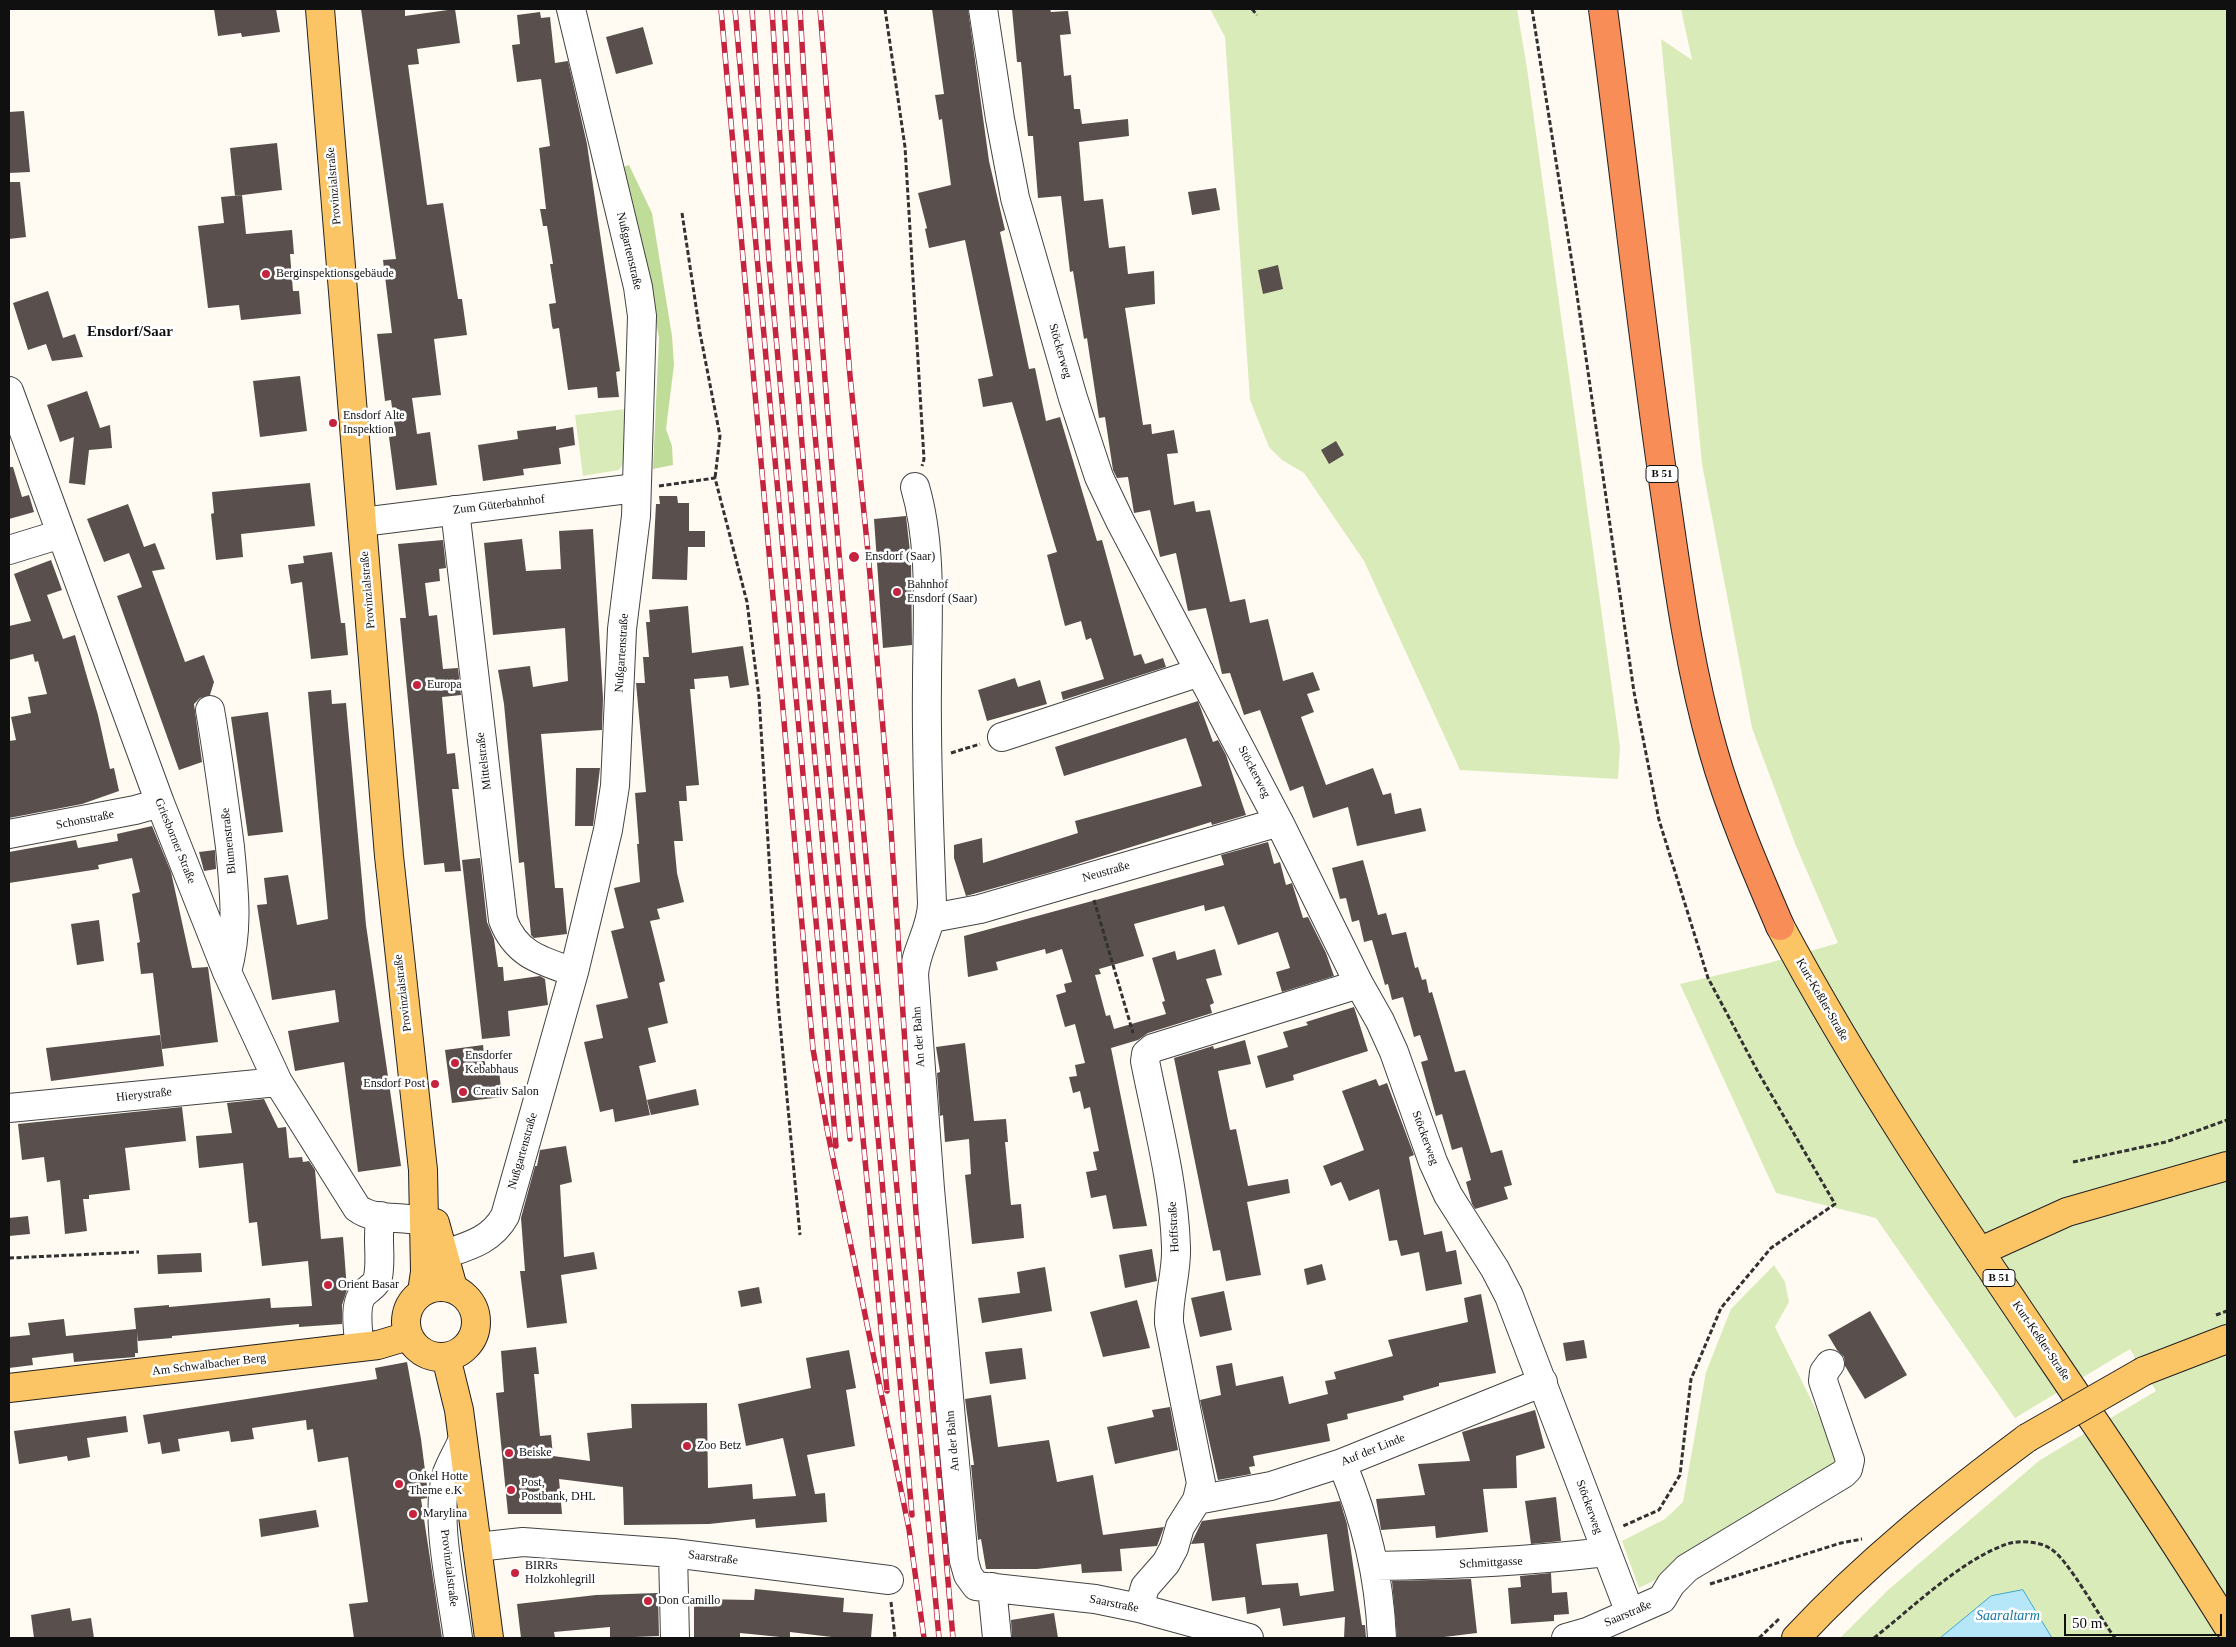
<!DOCTYPE html>
<html>
<head>
<meta charset="utf-8">
<style>
  body { margin:0 }
  #map { position:relative; width:2236px; height:1647px; overflow:hidden; background:#fffbf3; font-family:Georgia,serif }
  canvas { display:block }
  .frame { position:absolute; inset:0; border:10px solid #101010; pointer-events:none }
  .scale { position:absolute; left:2064px; top:1614px; width:158px; height:22px; box-sizing:border-box; border:2px solid #101010; border-top:0; padding-left:6px; font-size:15px; line-height:18px; white-space:nowrap; color:#101010; -webkit-text-stroke:4px #fff; paint-order:stroke }
</style>
</head>
<body>
<div id="map">
<canvas width="2236" height="1647"></canvas>
<div class="frame"></div>
<div class="scale">50 m</div>
</div>
<script>
const ctx = document.querySelector('canvas').getContext('2d');
ctx.lineJoin = 'round';
function fill(path, color) { ctx.fillStyle = color; ctx.fill(path, 'evenodd'); }
function trace(path, color, width, dash) { ctx.strokeStyle = color; ctx.lineWidth = width; ctx.lineCap = dash ? 'butt' : 'round'; ctx.setLineDash(dash || []); ctx.stroke(path); }
function write(font, color, halo, rows, align = 'center') {
  ctx.font = font + ' Georgia,serif'; ctx.lineWidth = 5; ctx.setLineDash([]); ctx.textBaseline = 'middle'; ctx.strokeStyle = halo; ctx.fillStyle = color; for (const [text, x, y, turn = 0] of rows) {
    ctx.save(); ctx.translate(x, y); ctx.rotate((+turn || 0) * Math.PI / 180); ctx.textAlign = isNaN(turn) ? turn : align; if (halo) ctx.strokeText(text, 0, 0); ctx.fillText(text, 0, 0); ctx.restore();
  }
}
fill(new Path2D(`
  M1210,9h307l10,59 93,679 -2,32 -158,-9 -96,-209 -60,-88 -22,-13 -13,-13 -19,-47 -25,-363z
  M1681,9h546v1629h-175l-29,-48 -32,6 -51,42h-100l48,-48 152,-130 116,-69 -26,-42 -115,69 -139,-200 -100,-25 -96,-209 89,-21 69,-20 -42,-97 -44,-118 -50,-264 -41,-425 31,21z
  M626,409l-3,55 -4,6 -36,6 -8,-61z
  M1774,1265l11,17 4,20 -14,25 59,119 3,13 -4,11 -162,102 -32,16 -17,-47 43,-22 18,-17 23,-130 25,-63z`), '#daebba');
fill(new Path2D(`
  M629,165l23,48 20,123 2,29 -8,64 6,17 1,19 -20,4 6,-131 -17,-95 -19,-76z`), '#c0dc99');
const water = new Path2D(`
  M2023,1590l29,48h-112l51,-42z`);
fill(water, '#b6e7f8');
trace(water, '#3ba7d1', 1);
fill(new Path2D(`
  M214,9h62l4,23 -38,5 -1,-4 -23,3z
  M361,9h44v7l50,-7 5,34 -43,6 2,15 -11,1 19,140 16,-2 15,96h4l5,36 -33,4 7,56 -29,3 5,36 13,-2 7,53 -41,5 -7,-53 7,-1 -5,-36 -6,1 -8,-67 15,-1 -9,-73 13,-1z
  M932,9h36l21,152 16,69 -5,2 29,137 6,-1 11,53 14,-4 37,124 5,-1 32,116 7,-2 4,10 18,-6 3,9 -103,33 -2,-8 43,-13 -13,-41 -5,2 -5,-19 -16,5 -18,-71 10,-3 -45,-150 -29,5 -5,-28 15,-3 -28,-136 -36,8 -4,-19 2,-1 -9,-35 33,-8 -9,-66 -3,1 -4,-25 9,-1z
  M1012,9h38l1,3 17,-1 3,23 -11,1 4,41 7,-1 3,34h6l2,15 46,-5 1,17 -50,6 5,59 19,-2 6,49 16,-2 3,28 26,-3 1,33 -30,4 18,117 8,-1 1,10 22,-4 4,23 -11,1 7,51 20,-4 2,11 14,-2 20,92 15,-3 5,24 18,-4 15,62 30,-9 7,18 -13,4 7,18 -13,5 25,68 47,-17 10,27 8,-2 4,21 26,-6 5,23 -69,15 -9,-39 -35,11 -10,-32 -13,5 -30,-81 -16,5 -14,-42 -8,1 -16,-66 -18,3 -12,-58 -16,4 -10,-47 -16,3 -6,-36 -11,1 -4,-8 -8,-53 -6,1 -12,-80 -3,1 -11,-68 -3,1 -9,-76 -23,2 -5,-62h-5l-7,-74h-4z
  M540,12l1,6 9,-1 5,46 13,-2 19,83 33,227 -4,1 3,25 -21,1 -1,-11 -29,3 -9,-62 -6,1 -1,-3 -3,-22 7,-1 -6,-39h3l-6,-38h-4l-3,-17h6l-7,-61 11,-2 -9,-67 -24,3 -5,-37 8,-1 -3,-29z
  M643,27l10,37 -37,10 -10,-37z
  M24,111l6,61 -21,1v-61z
  M277,143l5,47 -47,6 -5,-48z
  M9,182h11l6,55 -17,2z
  M1216,188l4,22 -28,5 -4,-23z
  M242,195l4,39 46,-4 2,24h-4l3,37h6l2,23 -60,6 -2,-15 -31,3 -10,-82 26,-3 -3,-26z
  M1278,265l5,24 -20,5 -5,-24z
  M48,291l15,47 12,-4 8,23 -31,4 -6,-17 -18,6 -15,-47z
  M300,376l7,55 -47,6 -7,-56z
  M87,391l13,37 10,-3 2,23 -23,2 -4,35 -16,-2 5,-46 -14,5 -13,-37z
  M556,426v4l17,-3 2,18 -16,3 2,16 -38,5 1,6 -41,6 -5,-36 40,-6 -1,-8z
  M1336,441l8,14 -15,9 -8,-14z
  M9,467h4l9,30 7,-2 5,17 -25,7z
  M310,483l5,43 -74,8 2,23 -27,3 -5,-46 3,-1 -2,-21z
  M659,496h18l1,7h11v28h16v16h-17l-1,33 -35,-1 4,-75h4z
  M128,504l16,43 11,-4 10,26 -13,2 33,91 19,-7 10,27 -4,13 -10,3 -6,6 8,58 -23,8 -62,-174 25,-9 -13,-34 -25,9 -17,-43z
  M906,516l5,44 1,85 -29,3 -9,-129z
  M593,529l10,169 -1,32 -61,4 14,154h8l4,46 -33,4 -3,-3 -7,-73 -5,1 -15,-159 -6,-34 32,-4 3,21 35,-6 -3,-53 -72,7 -9,-92 38,-4 4,32 35,-2 -2,-38z
  M443,540l3,28 -7,1 1,12 -15,2 4,33 8,-1 6,54 15,-1 3,27 -19,2 5,57 8,-1 4,36h-7l9,82 -16,1 -1,-9 -20,2 -24,-247h6l-8,-74z
  M332,552l9,71h4l3,32 -37,4 -9,-77 -11,2 -3,-19 16,-2 -1,-7z
  M51,560l11,30 -15,5 16,44 12,-4 23,80 12,54 4,-1 5,23 -37,13 -73,14v-77l7,-1 -5,-23 20,-4 -3,-16 19,-3 -9,-33 -3,1 -2,-8 -24,6v-34l22,-5 -17,-47z
  M688,606l4,47 51,-7 6,39 -19,3 -2,-12 -34,3 1,10h-5l9,96 -13,1 1,15h-8l4,40h-9l3,32 7,29 -27,7 3,10 -10,2 15,60 -6,2 9,40 -20,5 8,34 -17,4 11,49 -35,7 -2,-13 -13,3 -16,-70 19,-4 -7,-33 32,-7 -17,-67 13,-3 -10,-40 26,-6 -3,-38h2l-4,-51 11,-1 -10,-109h9l-2,-26h6l-3,-35h4l-1,-12z
  M1015,678l3,9 22,-7 7,24 -60,17 -9,-31z
  M331,690l1,14 14,-1 20,222 35,241 -43,6 -14,-110 -49,9 -7,-40 51,-9 -4,-32 -63,10 -15,-95 10,-1 -3,-26 24,-3 9,50 31,-6 -20,-227z
  M1198,701l15,41 5,-2 8,15 20,60 -34,10 -1,-3 -163,51 -82,23 -12,-38v-13l28,-7 1,25 95,-30 -3,-12 127,-35 -16,-48 -122,38 -9,-29z
  M268,712l15,120 -35,4 -17,-119z
  M576,768h24l-7,58h-18z
  M152,826l19,46 21,96 16,-1 10,75 -56,7 -9,-76 -12,1 -4,-31 3,-1 -8,-48 8,-2 -8,-34 -34,7 1,4 -90,14v-31l67,-12 2,8 40,-7 -1,-7z
  M1268,842l6,22 6,-2 6,23 6,-2 11,35 5,-1 18,36 8,23 -52,16 -6,-20 14,-4 -12,-36 -40,13 -14,-39 -19,5 -1,-6 -70,19 10,32 -45,13 2,5 -6,1 11,41 4,-1 4,14 52,-15 -4,-12 3,-1 -13,-43 23,-7 2,9 38,-11 7,26 -16,4 8,24 -4,2 2,8 -64,20 -10,7 -27,8 36,178 -34,3 -7,-34 -15,3 -5,-26 11,-2 -4,-18 6,-1 -9,-44 -6,2 -4,-18 -7,2 -4,-16 8,-1 -2,-11 10,-2 -10,-39 -10,3 -9,-32 10,-3 -2,-8 8,-2 -10,-33 -16,5 -1,-5 -49,13 2,8 -30,7 -4,-41 260,-71 -3,-10z
  M215,850l1,19 -12,2 -5,-19z
  M480,858l7,64 7,17 4,28h5l1,14 36,-5 5,3 3,26 -40,6 2,25 -28,3 -20,-179z
  M1363,860l15,55 8,-2 6,22 14,-3 9,36 3,-1 4,13 4,-1 3,14 3,-1 23,80 10,-2 26,83 11,-3 10,35 -8,2 4,12 -33,10 -3,-5 -6,-22 5,-2 -9,-33 -10,3 -10,-36 -6,2 -15,-54 7,-2 -8,-25 -6,2 -11,-40 -11,3 -4,-16 -3,1 -13,-45 -8,2 -5,-22 -7,2 -6,-24 -6,1 -8,-31z
  M99,920l5,41 -27,4 -6,-41z
  M1354,1007l14,44 -75,24 1,5 -28,8 -9,-32 31,-9 -5,-15 25,-7 -2,-3z
  M160,1035l4,31 -113,15 -5,-33z
  M1245,1040l6,24 -33,7 12,59 6,-1 12,57 40,-7 2,14 -43,9 14,73 -35,6 -6,-31 -7,1 -39,-193 39,-12 1,3z
  M965,1043l9,78 32,-2 2,23h-3l6,63 10,-1 3,34 -52,6 -7,-69 6,-1 -2,-35 -24,3 -2,-27 -3,1 -3,-43 3,-1 -4,-25z
  M483,1045l3,27 13,-2 3,27 -50,6 -7,-53z
  M1376,1079l3,7 8,-3 27,72 -5,2 15,78 18,-4 4,21 10,-2 6,34 -36,7 -7,-39 -18,4 -4,-16 -8,1 -10,-52 -30,12 -8,-19 -10,4 -8,-20 41,-16 -22,-59z
  M696,1089l3,16 -48,10 -4,-15z
  M264,1099l14,29 8,-1 3,31 13,-1 1,5 6,-1 6,9 6,69 22,-2 4,53 -5,15v19l-43,3v-3l-127,12v2l-34,3 -1,-9 1,21h-3v4l-61,5 -1,-9 -41,5 1,7 -24,3v-31l21,-2 -2,-12 36,-4 2,17 70,-7 -2,-21 35,-3v2l101,-9 1,10 41,-2 -4,-45 -46,5 -5,-44 -8,1 -6,-60 -44,5 -3,-32 36,-3 -5,-30z
  M182,1107l4,34 -61,7 5,42 -41,5v4h-6l4,32 -22,3 -5,-54 -13,2 -3,-25 -22,3 -4,-36z
  M566,1146l6,36 -12,3 4,72 30,-5 3,17 -36,6 6,48 -40,5 -7,-57h5l-4,-53 14,-52h2l3,-16z
  M28,1216l2,18 -21,2v-18z
  M1152,1249l5,32 -32,7 -6,-33z
  M201,1253l1,19 -44,2 -1,-19z
  M1322,1264l4,16 -19,5 -3,-16z
  M1045,1267l7,44 -70,12 -4,-25 42,-5 -3,-21z
  M759,1287l3,16 -21,4 -3,-16z
  M1224,1291l8,39 -32,7 -9,-39z
  M1481,1294l15,79 -57,10v3l-36,10 1,4 -57,14 1,5 -21,5 3,17 -77,15 2,10 -6,1 2,7 -33,6 -18,-80 21,-5 -5,-29 16,-3 4,23 47,-10 6,28 39,-10 -3,-13 11,-2 -2,-7 59,-16 -5,-16 80,-18 -4,-24z
  M1137,1300l13,48 -47,9 -13,-45z
  M1870,1311l37,64 -42,24 -20,-33 -1,-9 -7,-7 -9,-15z
  M1584,1340l3,18 -21,3 -3,-18z
  M536,1347l3,27h-5l6,62 11,-1 2,21 37,5 -3,-28 45,-5 -1,-24 76,-1 1,85 44,-4 1,15 43,-3 -13,-58 -37,8 -8,-42 73,-16 -5,-30 43,-8 7,38 -10,2 9,56 -48,9 8,39 10,-1 2,29 -71,6 -1,-9 -46,5 -85,1 -1,-38 -64,-8 3,35h-54l-12,-121 8,-1 -3,-41z
  M1022,1348l4,31 -36,5 -5,-32z
  M407,1362l14,77 7,55 -1,4 -6,1 21,139h-88l-5,-34 19,-2 -20,-145 -30,5 -5,-33 -6,1 -1,-10 -54,8 2,11 -23,3 -2,-11 -51,8 2,12 -18,3 -2,-12 -12,2 -5,-29 234,-36 -2,-11z
  M991,1395l7,52 51,-7 8,42 36,-7 10,60 61,-8 -7,19 -37,3 2,22 -40,2 -1,-9 -44,5h-51l-5,-30 -3,1 -7,-75h3l-9,-66z
  M1170,1407l8,43 -63,14 -8,-37 47,-10 -2,-7z
  M1535,1410l10,38 -29,8 1,32 -34,1 5,43 -52,6 -1,-12 -54,4 -5,-31 49,-4 -7,-31 52,-3 -8,-29z
  M126,1416l2,16 -41,6 3,19 -22,4 -1,-5 -48,8 -5,-33z
  M1556,1497l5,44 -30,3 -6,-43z
  M1340,1501l7,23 15,101h3l1,13h-22l1,-21 -62,9 -3,-18 -33,6 -2,-17 -33,4 -8,-58 -13,1 11,-23zM1327,1534l7,57 -34,5 -2,-13 -36,2 -6,-41z
  M316,1510l3,17 -58,10 -2,-18z
  M1551,1573l1,20 15,-1 2,22 -15,1v6l-43,3 -3,-36 13,-1 -1,-11z
  M1471,1579l6,54 -41,5h-39l-5,-57z
  M755,1589l89,9 -1,14 30,2 -2,24h-31l-50,-6v6l-50,-5v5h-46v-39l60,1z
  M658,1593l1,43 -49,2v-11l-56,5 1,6h-34l-4,-34 79,-9z
  M70,1608l2,13 19,-3 3,20h-60l-3,-23z
  M1054,1613l4,25h-46l-1,-18z`), '#594f4c');
const minor = new Path2D(`
  M983,9l17,110 15,79 58,200 26,79 21,44 159,301 80,162 21,37 14,31 39,110 15,33 47,74 14,27 121,317
  M9,391l151,412 67,169 51,110 79,126c18,14 45,7 67,14
  M915,487c18,61 12,133 12,196 -1,74 2,147 5,220 0,26 -17,47 -18,72l16,214 34,372 4,14 8,11 119,13 44,9 110,30
  M455,510l48,410c13,35 39,41 71,52
  M362,522l274,-34
  M9,550l52,-16
  M210,710c8,46 14,91 20,137 4,44 9,81 -3,125
  M1002,737l198,-65
  M9,834l126,-24 25,-7
  M932,918l48,-9 299,-87
  M9,1108l269,-26
  M442,1255c26,-9 49,-14 63,-39l69,-244 34,-142 7,-44 7,-157 14,-113 6,-200 -4,-29 -67,-278
  M359,1347c0,-15 -5,-37 2,-50 5,-8 15,-10 17,-20 4,-21 -2,-40 3,-61
  M1342,1463c24,59 37,111 40,175
  M1197,1500l74,-14 71,-23 201,-81
  M477,1547l46,-5 150,11 216,27
  M673,1553l2,85
  M1375,1566c77,-1 154,-5 231,-14
  M992,1587l5,51
  M1139,1608l6,-21 21,-24 8,-15 6,-21 17,-27 4,-17 -32,-160c-1,-26 8,-50 7,-76 -2,-63 -19,-125 -31,-186l1,-7 7,-6 206,-64
  M458,1638c-6,-47 -24,-120 -11,-165 4,-11 11,-22 15,-32
  M1566,1638l21,-6 75,-33 9,-15 16,-16 156,-94 5,-5 2,-9 -27,-79 1,-9 6,-8`);
const major = new Path2D(`
  M320,9l69,847 34,314 2,102 -3,20
  M1780,926c130,243 302,465 447,699
  M435,1223l18,65
  M1981,1251l86,-39 160,-46
  M406 1322a35 35 0 1 1 70 0a35 35 0 1 1-70 0Z
  M446,1357l13,53 30,228
  M2144,1371l83,-32
  M9,1388l369,-43 30,-9
  M1796,1638c70,-75 148,-138 231,-200`);
const highway = new Path2D(`
  M1603,9c21,159 38,318 61,477 13,88 24,177 49,264 17,60 42,118 67,176`);
trace(minor, '#434343', 30);
trace(major, '#212121', 30);
trace(highway, '#212121', 30);
trace(new Path2D(`
  M885,9l20,138 19,312 -2,7
  M1252,9l5,6
  M1532,9l44,279 58,404 25,128 49,158 50,94 77,132 -64,44 -50,60 -30,71 -11,96 -21,35 -36,16
  M682,213l18,120 20,103 -5,42
  M659,486l56,-8 32,124 12,95 19,305 22,233
  M951,753l29,-9
  M1094,900l39,133
  M2073,1162l93,-20 61,-22
  M9,1258l130,-6
  M2216,1315l11,-4
  M1710,1584l131,-41 21,-4
  M891,1602l4,36
  M1759,1638l21,-20
  M1874,1638c38,-30 87,-78 133,-94 13,-4 32,-3 44,5 17,10 49,69 64,89`), '#323232', 3, [5, 2.5]);
trace(minor, '#fff', 28);
trace(major, '#fbc566', 28);
trace(highway, '#f88d58', 28);
const rail = new Path2D(`
  M721,9l92,1040 14,80 82,400 15,109
  M735,9l101,1137
  M752,9l17,252 81,878
  M772,9c27,462 71,922 115,1382
  M784,9l15,247 113,1259
  M800,9c31,544 90,1086 139,1629
  M820,9l30,367 18,176 21,247 27,414 37,425`);
trace(rail, '#c5233e', 5.5);
trace(rail, '#fff', 4, [11]);
const majorBridge = new Path2D(`
  M2027,1438l117,-67`);
trace(majorBridge, '#212121', 30, []);
trace(majorBridge, '#fbc566', 28);
for (const [x, y, r, color] of [
  [266,274,5,"#c5233e"],
  [333,423,5,"#c5233e"],
  [854,557,6,"#c5233e"],
  [897,592,5,"#c5233e"],
  [417,685,5,"#c5233e"],
  [455,1063,5,"#c5233e"],
  [435,1084,5,"#c5233e"],
  [463,1092,5,"#c5233e"],
  [328,1285,5,"#c5233e"],
  [687,1446,5,"#c5233e"],
  [509,1453,5,"#c5233e"],
  [399,1484,5,"#c5233e"],
  [511,1490,5,"#c5233e"],
  [413,1514,5,"#c5233e"],
  [515,1573,5,"#c5233e"],
  [648,1601,5,"#c5233e"]
]) { const dot = new Path2D(); dot.arc(x, y, r, 0, 2 * Math.PI); ctx.fillStyle = color; ctx.fill(dot); trace(dot, '#fff', 2); }
for (const [x, y, w] of [
  [1662,474,32],
  [1999,1278,32]
]) { const box = new Path2D(); box.roundRect(x - w / 2, y - 8.5, w, 17, 4); ctx.fillStyle = '#fff'; ctx.fill(box); trace(box, '#101010', 1); }
write('bold 11px', '#101010', null, [
  ["B 51",1662,474],
  ["B 51",1999,1278]
]);
write('12px', '#101010', '#fff', [
  ["Provinzialstraße",334,186,-95],
  ["Nußgartenstraße",629,251,77],
  ["Stöckerweg",1060,351,74],
  ["Zum Güterbahnhof",499,505,-7],
  ["Provinzialstraße",368,590,-95],
  ["Nußgartenstraße",622,653,-86],
  ["Mittelstraße",484,761,-97],
  ["Stöckerweg",1254,772,63],
  ["Schonstraße",85,820,-11],
  ["Griesborner Straße",175,841,68],
  ["Blumenstraße",229,841,-96],
  ["Neustraße",1106,872,-16],
  ["Provinzialstraße",403,993,-97],
  ["Kurt-Keßler-Straße",1822,1000,60],
  ["An der Bahn",919,1037,-94],
  ["Hierystraße",144,1095,-6],
  ["Stöckerweg",1425,1138,70],
  ["Nußgartenstraße",523,1151,-74],
  ["Hoffstraße",1174,1227,-93],
  ["Kurt-Keßler-Straße",2041,1341,56],
  ["Am Schwalbacher Berg",209,1365,-7],
  ["An der Bahn",953,1441,-95],
  ["Auf der Linde",1373,1450,-22],
  ["Stöckerweg",1589,1507,70],
  ["Saarstraße",713,1558,7],
  ["Schmittgasse",1491,1563,-3],
  ["Provinzialstraße",449,1568,83],
  ["Saarstraße",1114,1604,11],
  ["Saarstraße",1628,1614,-23]
]);
write('12px', '#101010', '#fff', [
  ["Berginspektionsgebäude",276,274],
  ["Ensdorf Alte",343,416],
  ["Inspektion",343,430],
  ["Ensdorf (Saar)",865,557],
  ["Bahnhof",907,585],
  ["Ensdorf (Saar)",907,599],
  ["Europa",427,685],
  ["Ensdorfer",465,1056],
  ["Kebabhaus",465,1070],
  ["Ensdorf Post",425,1084,"right"],
  ["Creativ Salon",473,1092],
  ["Orient Basar",338,1285],
  ["Zoo Betz",697,1446],
  ["Beiske",519,1453],
  ["Onkel Hotte",409,1477],
  ["Theme e.K",409,1491],
  ["Post,",521,1483],
  ["Postbank, DHL",521,1497],
  ["Marylina",423,1514],
  ["BIRRs",525,1566],
  ["Holzkohlegrill",525,1580],
  ["Don Camillo",658,1601]
], 'left');
write('italic 14px', '#1478a6', '#fff', [
  ["Saaraltarm",2008,1616]
]);
write('bold 15px', '#101010', '#fff', [
  ["Ensdorf/Saar",130,332]
]);
</script>
</body>
</html>
